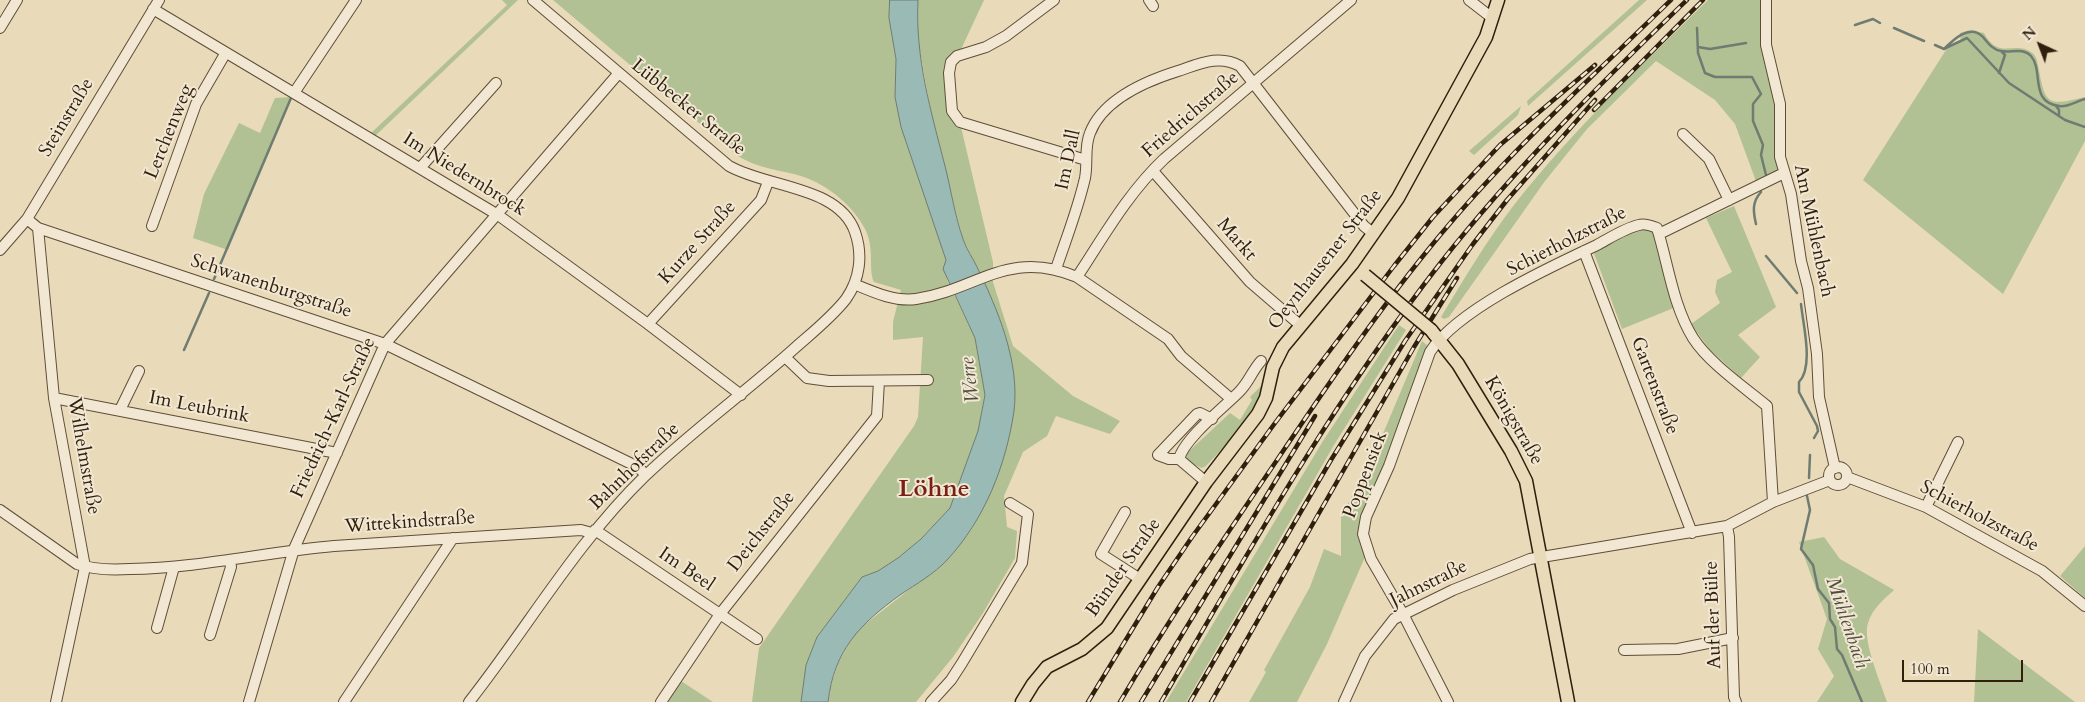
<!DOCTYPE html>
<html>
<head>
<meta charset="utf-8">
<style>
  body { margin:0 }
  #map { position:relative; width:2085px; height:702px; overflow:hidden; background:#e9dab9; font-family:Cardo,serif }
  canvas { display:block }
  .north { position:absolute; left:2015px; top:20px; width:50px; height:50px; -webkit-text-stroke:4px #f1e7d2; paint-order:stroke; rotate:317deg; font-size:14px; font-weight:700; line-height:20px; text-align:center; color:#2f200e }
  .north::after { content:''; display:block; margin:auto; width:18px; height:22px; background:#2f200e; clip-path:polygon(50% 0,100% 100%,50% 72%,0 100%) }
  .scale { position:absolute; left:1902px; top:660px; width:121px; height:22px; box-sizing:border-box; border:2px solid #2f200e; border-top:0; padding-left:6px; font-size:15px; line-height:18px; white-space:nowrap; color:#2f200e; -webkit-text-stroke:4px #f1e7d2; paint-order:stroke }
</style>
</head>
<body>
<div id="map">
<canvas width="2085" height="702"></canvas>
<div class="north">N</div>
<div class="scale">100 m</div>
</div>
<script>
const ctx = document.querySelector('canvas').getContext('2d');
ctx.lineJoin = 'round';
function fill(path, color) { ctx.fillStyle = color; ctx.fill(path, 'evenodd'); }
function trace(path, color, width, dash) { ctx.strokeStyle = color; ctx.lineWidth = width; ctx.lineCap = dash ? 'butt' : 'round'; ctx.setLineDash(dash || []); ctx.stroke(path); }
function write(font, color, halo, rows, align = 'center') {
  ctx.font = font + ' Cardo,serif'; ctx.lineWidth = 4; ctx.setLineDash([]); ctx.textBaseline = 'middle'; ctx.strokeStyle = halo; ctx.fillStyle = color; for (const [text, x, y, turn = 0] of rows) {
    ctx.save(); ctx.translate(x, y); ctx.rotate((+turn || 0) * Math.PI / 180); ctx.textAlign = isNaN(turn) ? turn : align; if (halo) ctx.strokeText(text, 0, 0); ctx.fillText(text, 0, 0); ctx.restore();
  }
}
fill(new Path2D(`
  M502,0h16l-143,136 -4,-3 136,-128z
  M553,0h337l-1,18 7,41 -1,38 6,30 45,133 1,20 28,58 10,57 -7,36 -28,77 -29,31 -23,19 -20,13 -16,6 -45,60 -11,28 -5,37h-49l7,-54 155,-222 4,-9 5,-80 -30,3v-18l8,-32 -27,-8c-6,-12 1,-34 -9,-53 -11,-22 -37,-44 -61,-52 -22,-7 -46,-8 -66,-21z
  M918,0h66l-33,71 3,44 6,8 33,139v20l20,64 60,50 47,25 -10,13 -54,-18 -9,20 -24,16 -19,44 3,31 10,4 -2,27 -32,55 -30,44 -37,45h-88l2,-14 8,-25 17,-31 92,-72 26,-33 41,-118 -2,-42 -10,-42 -24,-56 -15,-29 -30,-116 -15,-84z
  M1639,0h8l-119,106 -1,-5z
  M1708,0h56l14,109 1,58 -3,8 -19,9 -22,-60 -20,-24 -59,-39 -69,68 -42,52 -96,136 -5,2 -3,-2c23,-38 46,-77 73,-112 58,-74 127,-139 194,-205z
  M1970,30l14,3c15,28 30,7 47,19 5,3 6,8 7,13 7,39 8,42 47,32v44l-82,153 -140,-114 83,-130 15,-8 -1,-9z
  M292,97l-64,153 -35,-12 11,-44 35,-71 21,10 15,-35z
  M1521,106l-3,9 -44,40 -5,-4z
  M1734,206l42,101 -38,28 22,22 -19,21 -31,-28 -19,-26 29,-21 -5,-11 2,-12 15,-8 -26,-54z
  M1640,226l14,4 22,77 -54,22 -30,-81z
  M1399,325l7,5 -72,115 -148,257h-20l157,-261z
  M1422,341l6,5 -42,114 -26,63 1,20 4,14 -38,87 -30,58h-48l17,-30 -2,-2 46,-83 14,-38 17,7v-39l36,-69z
  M1263,384l-7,21 -11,19 -39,42 -4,2 -7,-3 -3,2 -6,-6v-7l44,-41 10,7 12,-20 -2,-3z
  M1824,537l16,22 54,31c-10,9 -22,19 -26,33 -6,18 13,60 19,79h-70l17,-26 -16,-27 9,-30 -28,-77z
  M2085,546v52l-25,-22z
  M1978,629l97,73h-101z
  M681,681l32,21h-45z`), '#b1c193');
const water = new Path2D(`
  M890,0h28c-3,58 13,111 27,166 6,24 10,50 18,73 3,10 10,19 14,28 21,43 43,95 37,144 -8,54 -29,108 -67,149 -13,14 -31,24 -47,35 -40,29 -66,55 -72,107h-27l5,-37 11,-28 45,-60 16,-6 20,-13 23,-19 29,-31 28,-77 7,-36 -10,-57 -32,-69 3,-9 -45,-133 -6,-30 1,-38 -7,-41z`);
fill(water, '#99bab5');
trace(water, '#6f7c72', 1);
trace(new Path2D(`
  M1855,25l18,-6 7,4
  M1697,28l1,25 7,20 10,4h37l9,17 -8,10v17l10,24 -2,10 5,20
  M1894,28l30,13
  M1935,45l9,4 23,-11 42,45 56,37 20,7
  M1698,47l12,2 36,-6
  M1944,49c9,-9 26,-26 39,-12 5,6 10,13 18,14 10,2 22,-4 30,5 13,15 -2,46 28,50 8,2 18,-5 26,-7
  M1999,73l6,-18 -3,-3
  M2056,106l3,4v6
  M1756,224c-3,-13 -4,-22 5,-32
  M1766,256l31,37
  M214,279l77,-181
  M1801,304c2,21 13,62 -2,78v10l18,34 1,5 -4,7
  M184,350l25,-57
  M1809,478l1,-23
  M1807,496l3,14 -9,39 12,16 5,24 11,14 1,16 5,8 2,22 5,6 20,47`), '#6f7c72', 2.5);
const minor = new Path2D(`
  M1054,0l-48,36 -20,11 -29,9 -6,6 -2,11 3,38 8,11 126,38
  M1149,0l4,6
  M1469,0l22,17
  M1766,0v45l14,59v53l11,37 10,67 7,27 9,66 2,43 16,71
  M153,9l345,206 150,109 93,71
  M0,28l17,-28
  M294,93l62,-93
  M1683,134l26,25 20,41
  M421,167l75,-84
  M1153,171l97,111 50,43
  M27,219l11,9 16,170 31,169 -29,135
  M152,226l44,-122 29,-50
  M38,228l347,116 253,123 8,8
  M1659,234l125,-61
  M0,250l27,-31 132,-219
  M1584,251l108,282
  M1056,269c10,-30 22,-60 29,-91 3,-15 -1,-31 5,-45 13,-34 56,-52 88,-62 21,-7 41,-17 62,-5l124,160 10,8
  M1077,277c27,-41 51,-84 87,-118l187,-159
  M854,284c19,8 41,18 62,15 61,-9 92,-51 161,-22l91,62 13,17 49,42
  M648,324l113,-124 7,-18
  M785,357l22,21 22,3 99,-1
  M54,398l283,55
  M120,410l19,-39
  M1179,459c5,-20 44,-51 60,-67 10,-10 13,-21 22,-31
  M1829 476a9 9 0 1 1 18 0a9 9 0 1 1-18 0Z
  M1847,477l79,30 116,64 43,35
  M1206,482l-27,-23h-10l-11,-4 39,-41 3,-1 12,6
  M1926,507l32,-65
  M0,510l77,54c16,6 36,6 53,5 69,-1 136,-17 204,-23l247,-16 11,3
  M1125,512l-24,42 39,25
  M1727,526l2,11 5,160 2,5
  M595,530l162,109
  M157,628l17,-61
  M210,635l21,-68 -1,-7
  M1624,650l54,-1 55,-11
  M249,702l45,-153 91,-205 233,-270
  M344,702l109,-164
  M469,702c59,-75 107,-159 176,-226 48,-46 102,-85 151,-129 17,-15 36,-30 50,-48 14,-20 17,-44 9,-67 -16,-46 -87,-44 -126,-66l-196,-166
  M661,702l59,-88 157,-198 2,-35
  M931,702l20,-22 11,-17 60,-100 6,-49 -18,-11
  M1344,702l21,-46 29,-37 59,-29 77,-31 197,-33 46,-24 57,-22
  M1448,702l-45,-88 -32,-55 -8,-25 3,-17 23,-51 41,-114c28,-43 120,-85 167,-107 13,-7 28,-17 42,-20 5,-2 13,1 18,3 11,35 16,78 36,110 16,25 51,49 74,68l6,96`);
const major = new Path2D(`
  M1431,330l27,34 53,87 15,30 42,221
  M1022,702l11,-18 14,-17 35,-18 25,-21 99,-146 52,-68 8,-16 7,-31 10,-20 69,-83 46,-66 88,-161 12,-37`);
trace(minor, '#5e4e39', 12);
trace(major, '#2f200e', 15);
trace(minor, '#f1e7d2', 10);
trace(major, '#e9dab9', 12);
const rail = new Path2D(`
  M1594,110l109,-110
  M1088,702l70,-115 34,-50 83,-114 119,-157 39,-49 67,-72 95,-80
  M1120,702c49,-83 103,-162 157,-242 52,-77 104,-154 164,-226 70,-84 152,-158 230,-234
  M1141,702l174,-286
  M1161,702c87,-150 174,-304 281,-441 74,-94 159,-178 245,-261
  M1190,702l141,-242 74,-119 68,-97 34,-44 88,-100
  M1211,702l203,-355 43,-69`);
trace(rail, '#2f200e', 4.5);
trace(rail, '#f1e7d2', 2.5, [8]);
const majorBridge = new Path2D(`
  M1365,275l66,55`);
trace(majorBridge, '#2f200e', 15, []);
trace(majorBridge, '#e9dab9', 12);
write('19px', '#2f200e', '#f1e7d2', [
  ["Lübbecker Straße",688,108,39],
  ["Friedrichstraße",1191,115,-41],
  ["Steinstraße",67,118,-59],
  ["Lerchenweg",170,132,-68],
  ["Im Dall",1069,160,-78],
  ["Im Niedernbrock",464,175,32],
  ["Am Mühlenbach",1813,231,78],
  ["Markt",1236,240,49],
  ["Schierholzstraße",1567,242,-27],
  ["Kurze Straße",698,243,-48],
  ["Oeynhausener Straße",1326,260,-52],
  ["Schwanenburgstraße",271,287,18],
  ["Gartenstraße",1654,386,69],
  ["Im Leubrink",199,408,11],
  ["Friedrich-Karl-Straße",334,418,-65],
  ["Königstraße",1513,421,60],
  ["Wilhelmstraße",83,456,80],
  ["Bahnhofstraße",635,467,-44],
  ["Poppensiek",1366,475,-69],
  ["Schierholzstraße",1979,517,28],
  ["Wittekindstraße",410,523,-4],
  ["Deichstraße",762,532,-52],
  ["Bünder Straße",1124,568,-55],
  ["Im Beel",686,570,34],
  ["Jahnstraße",1429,584,-26],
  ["Auf der Bülte",1714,615,-92]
]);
write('italic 20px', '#4f4e40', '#f1e7d2', [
  ["Werre",971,380,-97],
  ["Mühlenbach",1846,623,71]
]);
write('bold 24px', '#7a1f14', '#f1e7d2', [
  ["Löhne",934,490]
]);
</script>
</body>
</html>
